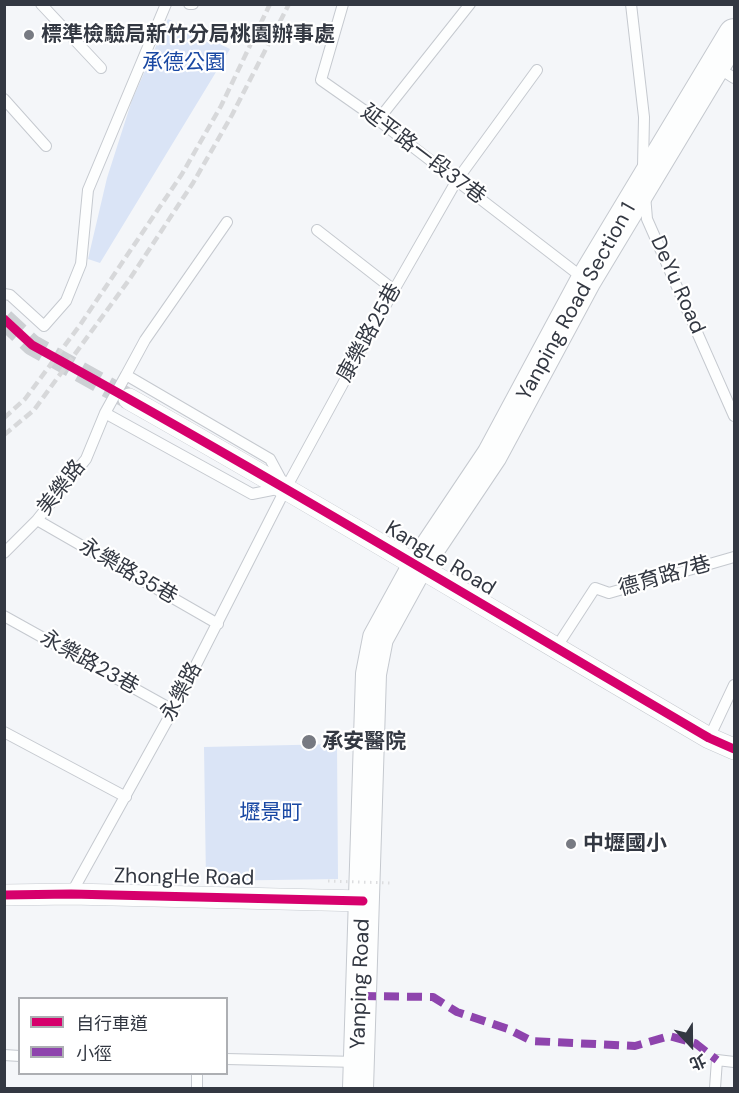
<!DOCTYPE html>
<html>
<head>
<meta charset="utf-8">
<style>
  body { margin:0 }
  #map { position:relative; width:739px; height:1093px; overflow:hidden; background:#f4f6f9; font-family:"DM Sans","Noto Sans TC",sans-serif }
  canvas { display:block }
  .frame { position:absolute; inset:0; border:6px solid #333842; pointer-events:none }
  .legend { position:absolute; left:18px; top:997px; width:210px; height:78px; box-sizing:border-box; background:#fff; border:2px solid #adafb3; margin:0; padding:8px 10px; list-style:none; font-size:18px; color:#333842 }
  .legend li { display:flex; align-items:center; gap:12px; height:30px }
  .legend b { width:30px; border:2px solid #adafb3 }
  .north { position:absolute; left:661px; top:1015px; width:60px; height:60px; -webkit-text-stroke:4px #fff; paint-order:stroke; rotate:158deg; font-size:16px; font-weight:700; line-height:24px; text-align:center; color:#333842 }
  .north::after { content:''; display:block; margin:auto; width:21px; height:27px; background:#333842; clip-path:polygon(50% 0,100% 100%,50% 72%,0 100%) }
</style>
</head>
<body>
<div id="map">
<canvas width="739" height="1093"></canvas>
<div class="frame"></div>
<ul class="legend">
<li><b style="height:8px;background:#d6006c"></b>自行車道</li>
<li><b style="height:8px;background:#8e44ad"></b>小徑</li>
</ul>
<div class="north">北</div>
</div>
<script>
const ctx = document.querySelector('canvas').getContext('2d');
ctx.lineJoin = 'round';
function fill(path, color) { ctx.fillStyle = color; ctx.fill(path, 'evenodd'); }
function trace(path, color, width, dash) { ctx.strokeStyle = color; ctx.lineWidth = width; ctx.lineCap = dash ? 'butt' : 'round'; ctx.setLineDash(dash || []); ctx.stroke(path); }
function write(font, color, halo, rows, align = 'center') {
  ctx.font = font + ' "DM Sans","Noto Sans TC",sans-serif'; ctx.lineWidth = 4.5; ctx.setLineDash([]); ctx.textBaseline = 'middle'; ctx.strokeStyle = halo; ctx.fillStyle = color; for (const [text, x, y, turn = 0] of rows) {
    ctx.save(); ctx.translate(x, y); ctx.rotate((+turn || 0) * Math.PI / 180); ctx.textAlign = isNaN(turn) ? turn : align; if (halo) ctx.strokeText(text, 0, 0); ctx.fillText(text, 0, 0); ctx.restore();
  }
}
fill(new Path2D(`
  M168,19l62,30 -130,214 -12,-4 19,-81 25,-78z
  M337,744l1,135 -132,2 -2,-134z`), '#dae4f6');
trace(new Path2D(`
  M4,319l28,26 97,54`), '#cdd0d4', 21, [21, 10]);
const service = new Path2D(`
  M41,4l60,64
  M189,4h4
  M343,4l-22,76 57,40 205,158
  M631,4l13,113 -1,50
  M717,67l17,11
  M4,99l42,47
  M378,120l92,-116
  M645,195l2,24 87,197
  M317,230l77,60
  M4,294l6,1 34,31 22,-25 15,-37 7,-74 78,-186
  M126,375l19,-35 82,-118
  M105,413l147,81 30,-6
  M37,520l181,104
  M4,553l33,-33 49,-61 19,-46 21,-38 144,84 14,26
  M4,616l169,94
  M556,648l39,-60 14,5 125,-36
  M4,732l122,65
  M709,738l25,-53
  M71,894l102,-184 113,-222 108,-198 63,-110 80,-110
  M4,1055l16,1
  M226,1059l132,3
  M197,1088v-14
  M715,1088l2,-28 17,2`);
const minor = new Path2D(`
  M129,399c195,110 387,226 580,339l25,11
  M4,895l67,-1 292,7`);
const secondary = new Path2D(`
  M358,1088l13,-414 7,-36 39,-71 75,-112 94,-175 148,-246`);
trace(service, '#c5c9cf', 12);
trace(minor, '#c5c9cf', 22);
trace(secondary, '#c5c9cf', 32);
trace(service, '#fdfefe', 10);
trace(minor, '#fdfefe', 21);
trace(secondary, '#fdfefe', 30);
trace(new Path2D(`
  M4,418l21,-19 55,-74 102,-151 39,-68 49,-102
  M4,435l30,-25 95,-130 64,-97 39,-68 57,-111`), '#d7d8da', 4.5, [9, 4.5]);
trace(new Path2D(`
  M328,881l62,2`), '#dddee0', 3, [1.5, 4.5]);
trace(new Path2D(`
  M361,996l72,1 24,15 51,17 24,12 103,5 34,-10 26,7 22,17`), '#8e44ad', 8, [15, 8]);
trace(new Path2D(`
  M4,319l28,26c229,126 452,261 677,393l25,11
  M4,895l67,-1 292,7`), '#d6006c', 9);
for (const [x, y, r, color] of [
  [29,35,6,"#777a82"],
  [309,742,8,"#777a82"],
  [571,844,6,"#777a82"]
]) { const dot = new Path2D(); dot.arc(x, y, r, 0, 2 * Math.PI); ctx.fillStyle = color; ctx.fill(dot); trace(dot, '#fff', 2); }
write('bold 21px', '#333842', '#fff', [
  ["標準檢驗局新竹分局桃園辦事處",41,35],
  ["承安醫院",322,742],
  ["中壢國小",583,844]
], 'left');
write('21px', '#1948a3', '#fff', [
  ["承德公園",184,63],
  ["壢景町",271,813]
]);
write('21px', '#333842', '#fff', [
  ["延平路一段37巷",423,155,37],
  ["DeYu Road",677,285,66],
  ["Yanping Road Section 1",577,302,-61],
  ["康樂路25巷",370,333,-61],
  ["美樂路",62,488,-52],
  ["KangLe Road",440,559,31],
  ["永樂路35巷",128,572,30],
  ["德育路7巷",665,577,-16],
  ["永樂路23巷",89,663,29],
  ["永樂路",182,692,-62],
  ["ZhongHe Road",184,878,1],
  ["Yanping Road",361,984,-88]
]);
</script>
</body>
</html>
